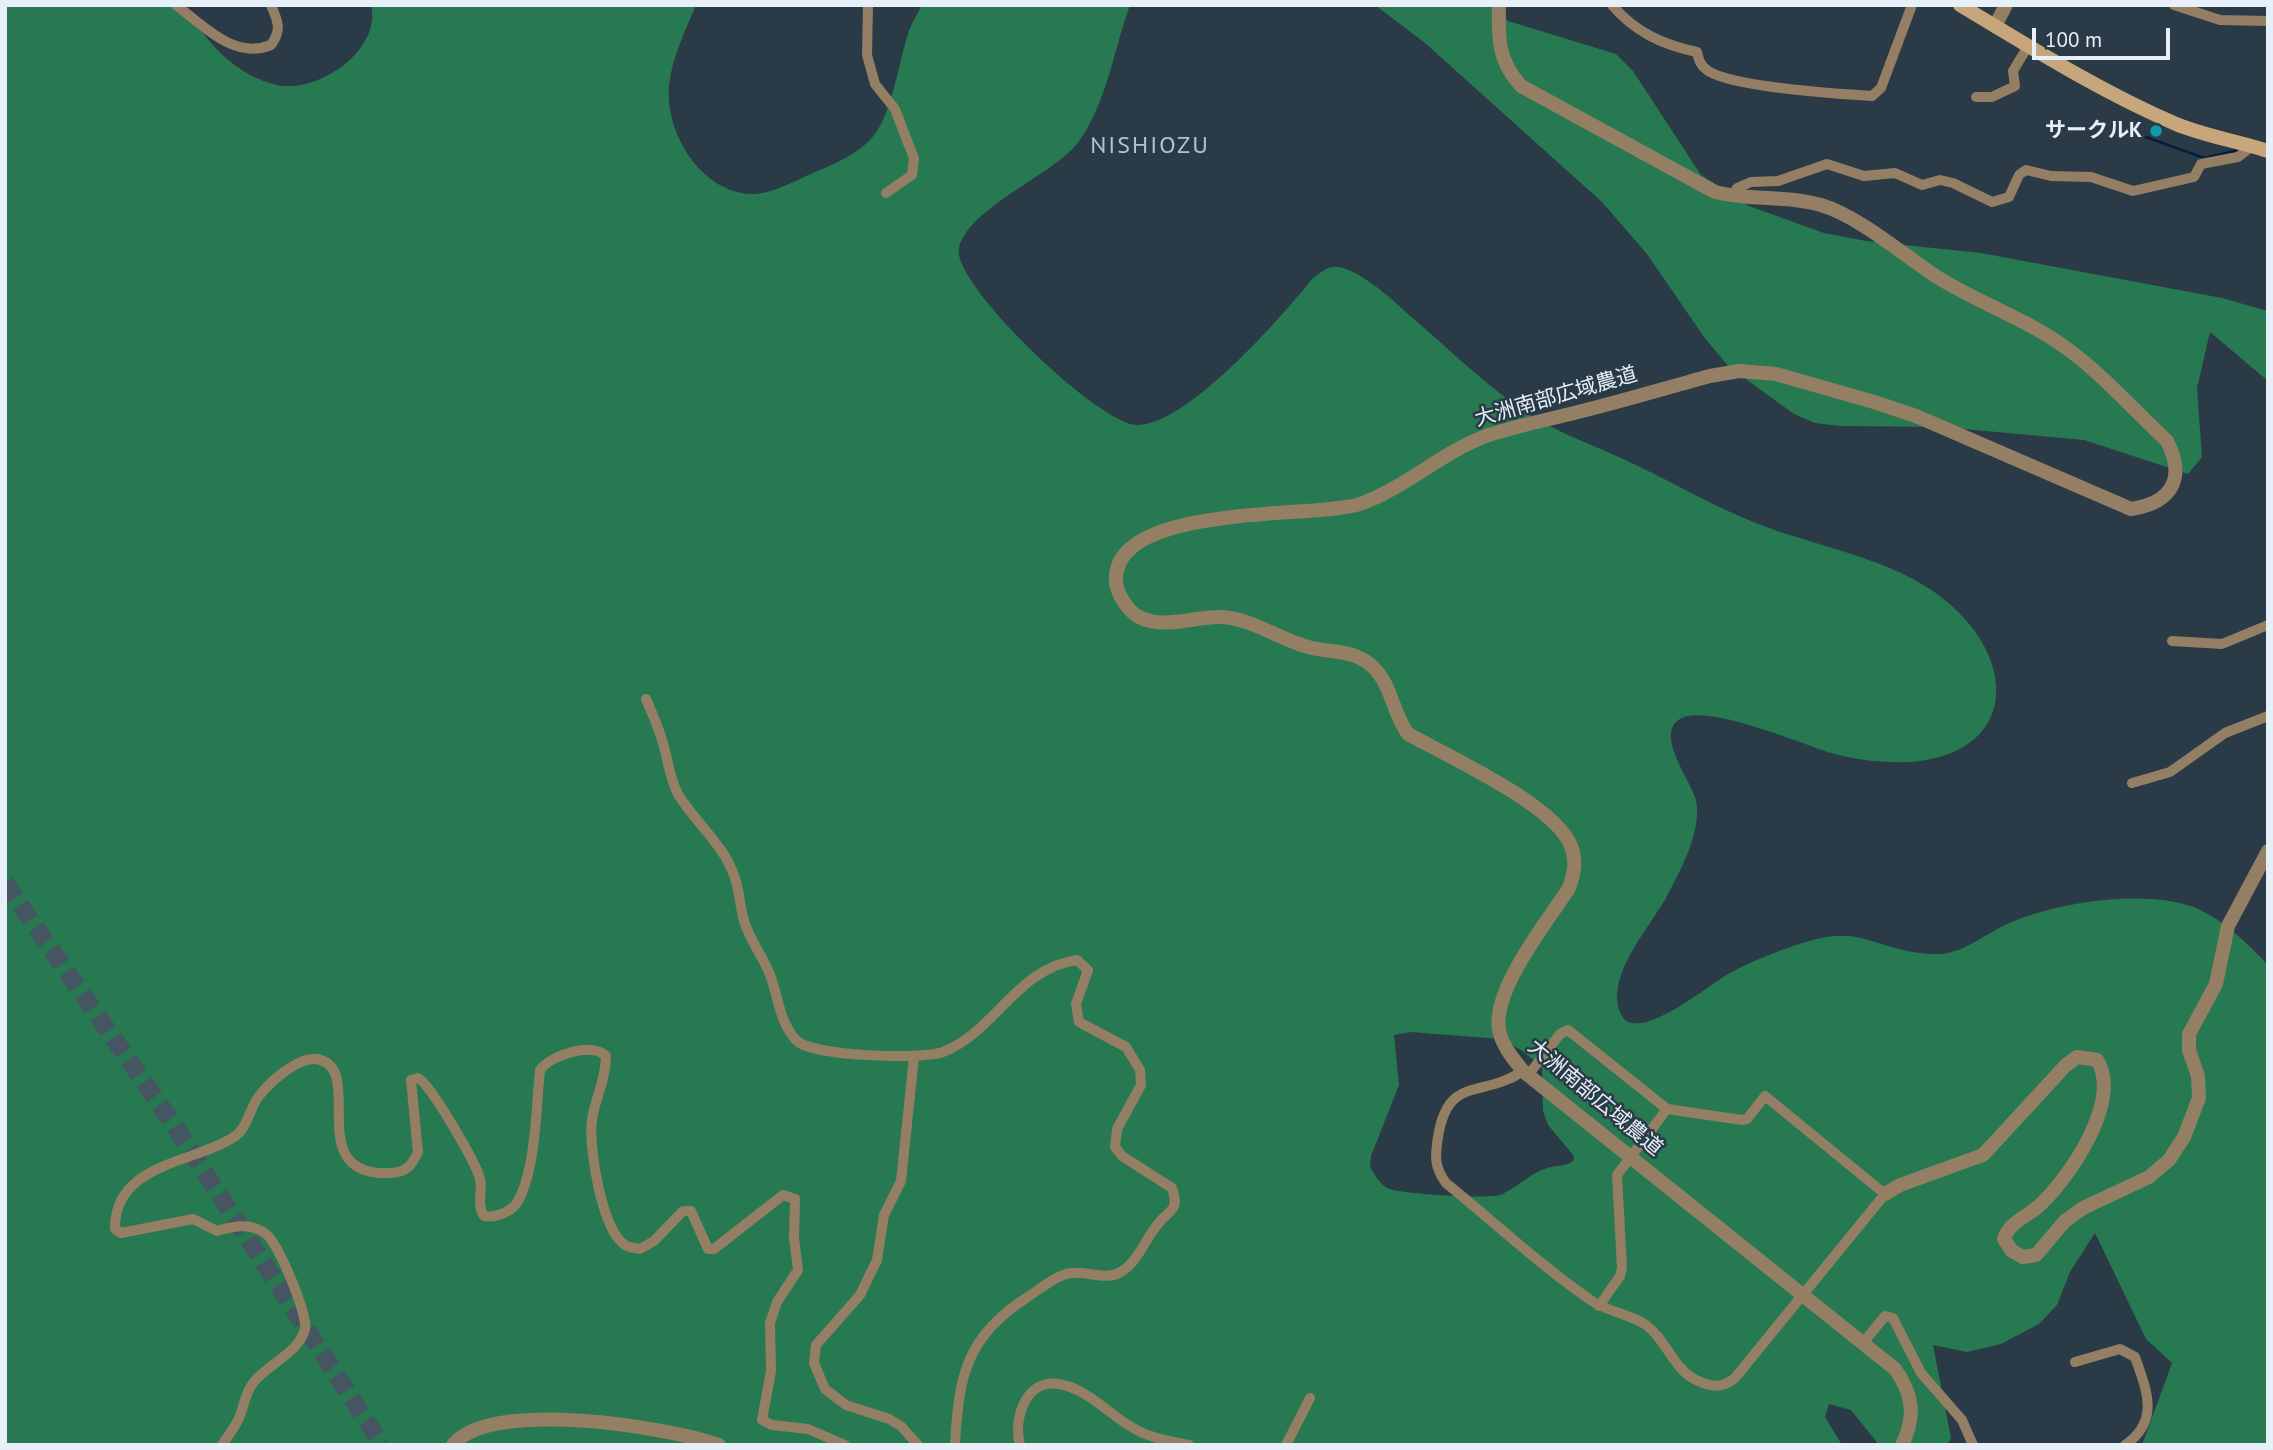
<!DOCTYPE html>
<html>
<head>
<meta charset="utf-8">
<style>
  body { margin:0 }
  #map { position:relative; width:2273px; height:1450px; overflow:hidden; background:#2a3a47; font-family:"PT Sans",sans-serif }
  canvas { display:block }
  .frame { position:absolute; inset:0; border:7px solid #e7f0f9; pointer-events:none }
  .scale { position:absolute; left:2032px; top:28px; width:138px; height:32px; box-sizing:border-box; border:4px solid #e7f0f9; border-top:0; padding-left:9px; font-size:21px; line-height:24px; white-space:nowrap; color:#e7f0f9; -webkit-text-stroke:5px #2a3a47; paint-order:stroke }
</style>
</head>
<body>
<div id="map">
<canvas width="2273" height="1450"></canvas>
<div class="frame"></div>
<div class="scale">100 m</div>
</div>
<script>
const ctx = document.querySelector('canvas').getContext('2d');
ctx.lineJoin = 'round';
function fill(path, color) { ctx.fillStyle = color; ctx.fill(path, 'evenodd'); }
function trace(path, color, width, dash) { ctx.strokeStyle = color; ctx.lineWidth = width; ctx.lineCap = dash ? 'butt' : 'round'; ctx.setLineDash(dash || []); ctx.stroke(path); }
function write(font, color, halo, rows, align = 'center') {
  ctx.font = font + ' "PT Sans","Noto Sans JP",sans-serif'; ctx.lineWidth = 5; ctx.setLineDash([]); ctx.textBaseline = 'middle'; ctx.strokeStyle = halo; ctx.fillStyle = color; for (const [text, x, y, turn = 0] of rows) {
    ctx.save(); ctx.translate(x, y); ctx.rotate((+turn || 0) * Math.PI / 180); ctx.textAlign = isNaN(turn) ? turn : align; if (halo) ctx.strokeText(text, 0, 0); ctx.fillText(text, 0, 0); ctx.restore();
  }
}
fill(new Path2D(`
  M5,5h180c21,37 48,69 92,80 41,9 105,-35 94,-80h325c-11,27 -24,52 -27,81 -4,47 32,106 82,108 16,1 40,-11 55,-18 21,-9 44,-18 61,-33 24,-20 31,-79 41,-109 3,-10 9,-19 14,-29h208c-16,44 -23,96 -50,135 -23,34 -111,66 -121,108 -9,34 140,177 178,177 51,0 145,-109 176,-147 10,-7 17,-14 30,-10 27,9 51,34 72,52 36,31 72,66 112,93 34,22 75,35 111,53 44,21 86,46 131,62 61,22 136,34 184,79 68,62 58,149 -45,155 -26,1 -52,-2 -77,-9 -30,-9 -124,-50 -151,-34 -26,15 12,63 16,81 6,32 -15,69 -29,96 -16,30 -65,83 -45,120 16,28 87,-31 106,-42 16,-9 33,-16 51,-23 28,-10 56,-21 86,-12 27,8 47,16 76,15 25,-2 48,-23 71,-32 47,-20 138,-34 186,-13 27,12 50,35 70,56v480h-126l30,-82 -26,-24 -51,-106 -25,39 -13,33 -18,19 -38,20 -34,8 -34,-7 18,93 -4,7h-68l-28,-35 -22,-6 -4,13 17,28h-1837zM1411,1032l89,7 21,11 21,17 1,44 5,14 26,31 -1,5c-8,6 -16,4 -26,7 -17,5 -30,20 -47,27 -12,4 -102,-1 -113,-7 -8,-5 -13,-14 -17,-21l1,-11 28,-71 -5,-50z
  M1375,5h119l14,16 108,33 17,17 68,104 48,31 75,27 42,8 115,12 241,45 46,13v70l-58,-49 -13,56 5,69 -14,17 -104,-34 -142,-13 -102,-1 -25,-3 -21,-9 -66,-48 -24,-29 -57,-83 -45,-52 -177,-159z`), '#267950');
trace(new Path2D(`
  M2146,137l58,21 35,-8
  M2267,142h1`), '#002039', 2.5);
trace(new Path2D(`
  M5,883l169,242 208,320`), '#465562', 18, [18, 9]);
trace(new Path2D(`
  M176,5c28,21 58,55 95,40 11,-15 7,-24 0,-40
  M868,5l-1,50 8,29 20,25 13,34 6,15 -2,17 -26,18
  M1612,5c23,27 51,40 85,47 2,8 3,13 10,18 22,17 133,24 165,26l9,-8 31,-83
  M2174,5l46,15 48,1
  M1976,97h16l23,-11 -2,-15 15,-25
  M1732,197l5,-9 14,-6 27,-1 49,-17 37,12 31,-3 27,12 18,-5 13,3 39,19 17,-5 10,-22 7,-5 25,6 40,1 42,14 61,-14 7,-13 37,-7 14,-11
  M2172,641l50,3 46,-19
  M646,699c6,14 13,29 17,44 5,17 7,37 15,51 18,30 46,50 57,84 5,15 5,32 10,46 6,17 17,32 24,48 9,22 10,51 28,69 16,15 124,19 146,11 52,-20 74,-84 134,-92l11,10 -12,34 3,18 47,25 14,23 1,15 -24,44 -2,18 7,9 50,32c2,7 5,14 1,20 -4,6 -11,10 -15,16 -14,16 -19,38 -39,49 -13,7 -33,-2 -48,0 -15,2 -29,15 -42,23 -63,41 -70,78 -74,149
  M2132,783l38,-11 55,-39 43,-17
  M914,1057l-13,124 -17,34 -7,45 -17,35 -44,50 -2,18 11,26 21,16 43,14 12,7 17,19
  M1523,1071c-41,28 -75,3 -85,66 -3,19 -4,30 8,46 48,39 95,83 146,118 16,11 38,13 54,24 20,14 27,44 50,55 15,7 25,9 39,-2l150,-184 -120,-98 -18,23 -5,1 -75,-11 -99,-79 -8,4 -31,40
  M1599,1306l21,-30 2,-8 -5,-93 50,-66
  M1863,1343l22,-27 8,2 28,55 41,47 11,25
  M2075,1362l45,-13 15,8c12,34 25,64 -10,88
  M222,1445c5,-8 11,-15 15,-23 7,-13 7,-27 16,-39 15,-19 46,-30 52,-54 3,-14 -26,-84 -38,-94 -15,-13 -33,-9 -50,-4l-24,-12 -72,14 -6,-4c-1,-66 80,-66 119,-92 14,-9 15,-28 25,-41 10,-13 38,-39 57,-37 53,7 -17,119 75,114 16,-1 21,-8 27,-21l-7,-72 7,-2c12,5 58,85 62,101 3,12 -4,25 4,37 12,2 28,-4 34,-15 18,-33 18,-93 22,-131 11,-15 51,-28 66,-14 0,24 -11,42 -14,64 -4,26 10,111 33,125 4,3 11,3 15,4l14,-8 29,-30h8l17,38h6l69,-54 12,4 -1,39 4,32 -21,32 -7,21 1,48 -9,49 10,5 36,4 37,16
  M1020,1445c-7,-25 5,-67 39,-61 27,4 51,31 74,44 17,10 37,13 56,17
  M1286,1445l24,-47`), '#947f64', 10);
trace(new Path2D(`
  M1499,5c-1,33 -1,56 22,81l194,106c35,9 72,3 106,13 37,11 80,48 113,70 43,28 94,44 135,75 35,26 66,61 98,91 19,37 5,62 -36,68l-215,-93 -42,-14 -98,-28 -37,-3 -29,5c-44,12 -88,25 -132,36 -31,8 -62,14 -92,24 -45,17 -81,52 -126,68 -45,15 -251,-2 -244,79 2,12 12,28 23,34 25,13 56,-1 83,0 32,2 59,24 90,31 23,5 45,2 63,21 17,18 18,45 33,65 40,22 147,71 163,112 6,15 3,28 -2,42 -21,33 -81,106 -69,146 4,14 14,26 23,37l372,298c18,25 21,47 7,76
  M1995,26l11,-21
  M1885,1194l15,-9 83,-30 83,-90 11,-8 20,3c25,40 -26,115 -55,143 -12,13 -33,18 -38,36l8,12 11,6 13,-2 29,-34 18,-13 66,-31 20,-17 15,-23 15,-39 -1,-22 -9,-26v-16l27,-50 12,-58 40,-75
  M453,1445c37,-47 215,-18 266,0`), '#947f64', 14);
trace(new Path2D(`
  M1960,5c70,42 141,87 216,119 29,12 61,17 92,27`), '#c8a67b', 14);
for (const [x, y, r, color] of [
  [2156,131,7,"#0f9aa8"]
]) { const dot = new Path2D(); dot.arc(x, y, r, 0, 2 * Math.PI); ctx.fillStyle = color; ctx.fill(dot); trace(dot, '#2a3a47', 2.5); }
write('bold 21px', '#e7f0f9', '#2a3a47', [
  ["サークルK",2142,131]
], 'right');
write('21px', '#e7f0f9', '#2a3a47', [
  ["大洲南部広域農道",1556,397,-16],
  ["大洲南部広域農道",1595,1098,40]
]);
ctx.letterSpacing = '2px';
write('24px', '#b1c4d4', '#2a3a47', [
  ["NISHIOZU",1150,146]
]);
ctx.letterSpacing = '0px';
</script>
</body>
</html>
